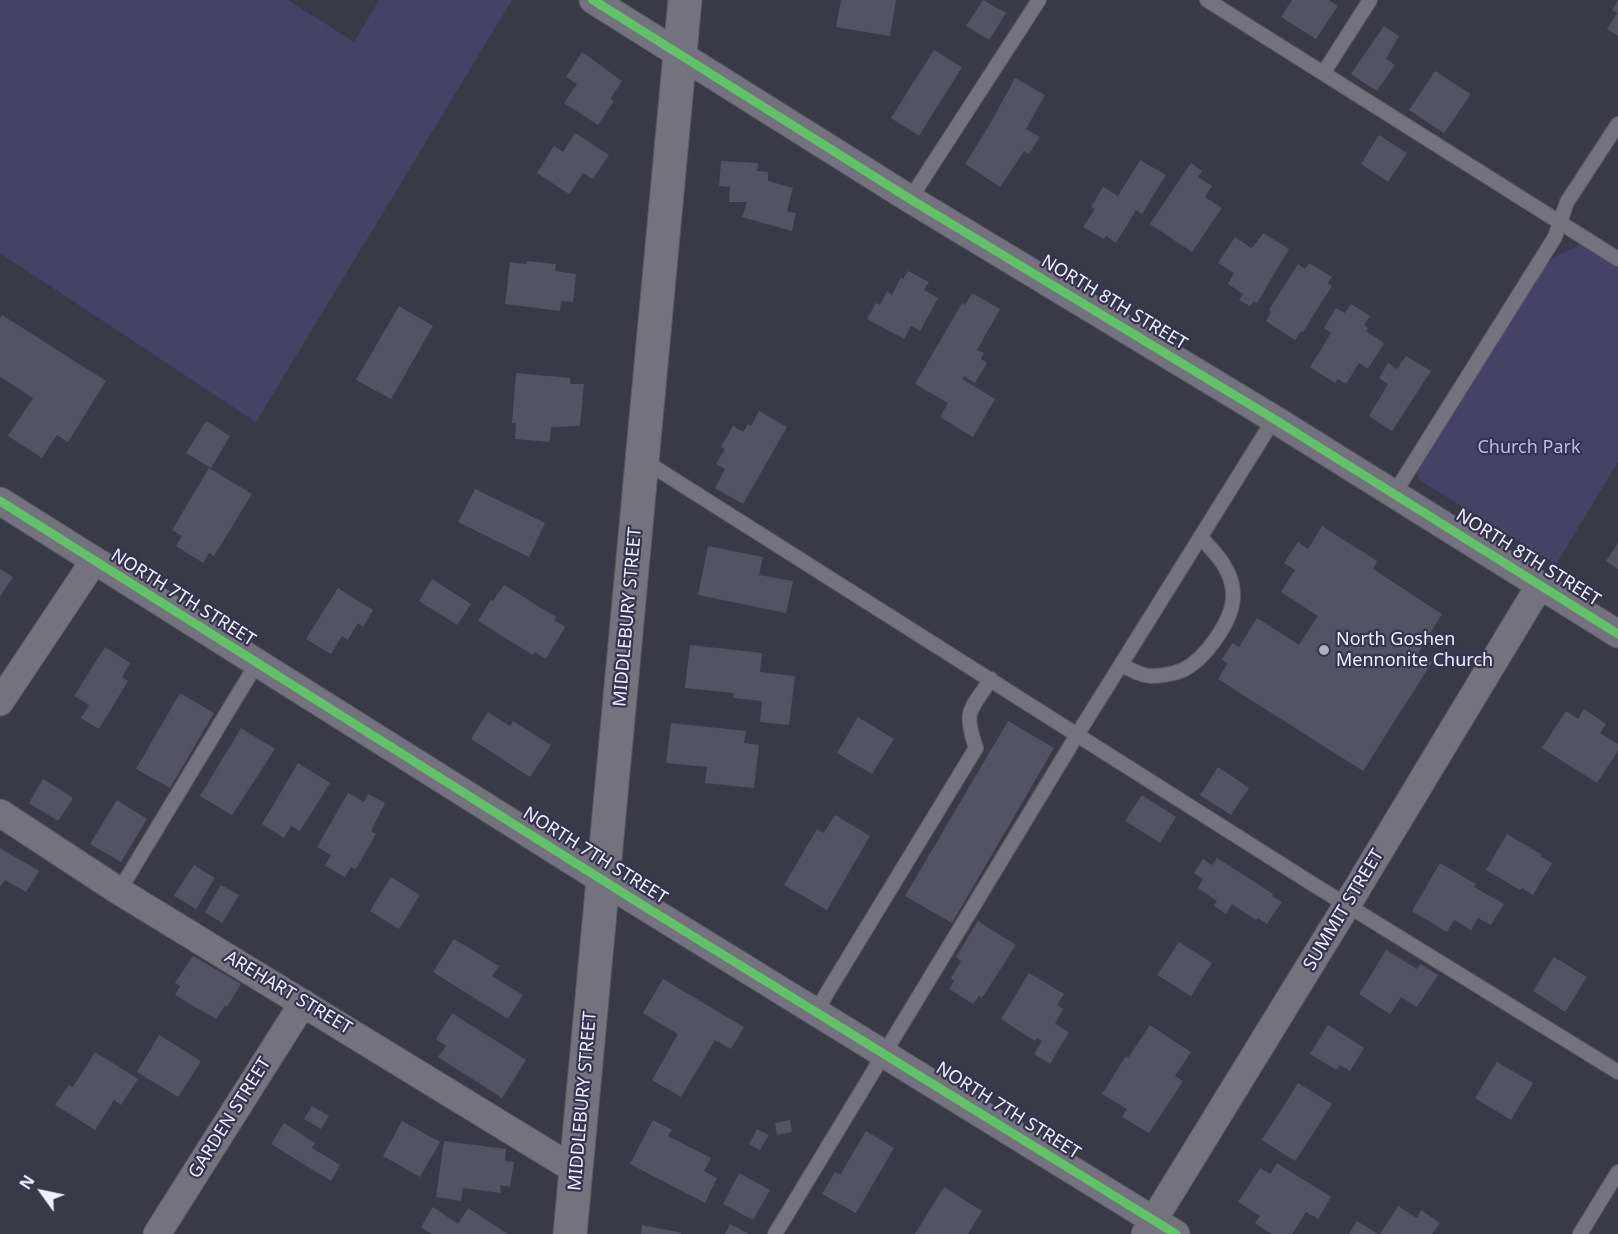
<!DOCTYPE html>
<html>
<head>
<meta charset="utf-8">
<style>
  body { margin:0 }
  #map { position:relative; width:1618px; height:1234px; overflow:hidden; background:#3a3948; font-family:"Noto Sans",sans-serif }
  canvas { display:block }
  .north { position:absolute; left:12px; top:1162px; width:60px; height:60px; -webkit-text-stroke:4px #35334e; paint-order:stroke; rotate:303deg; font-size:16px; font-weight:700; line-height:24px; text-align:center; color:#f0effe }
  .north::after { content:''; display:block; margin:auto; width:21px; height:27px; background:#f0effe; clip-path:polygon(50% 0,100% 100%,50% 72%,0 100%) }
</style>
</head>
<body>
<div id="map">
<canvas width="1618" height="1234"></canvas>
<div class="north">N</div>
</div>
<script>
const ctx = document.querySelector('canvas').getContext('2d');
ctx.lineJoin = 'round';
function fill(path, color) { ctx.fillStyle = color; ctx.fill(path, 'evenodd'); }
function trace(path, color, width, dash) { ctx.strokeStyle = color; ctx.lineWidth = width; ctx.lineCap = dash ? 'butt' : 'round'; ctx.setLineDash(dash || []); ctx.stroke(path); }
function write(font, color, halo, rows, align = 'center') {
  ctx.font = font + ' "Noto Sans",sans-serif'; ctx.lineWidth = 4.5; ctx.setLineDash([]); ctx.textBaseline = 'middle'; ctx.strokeStyle = halo; ctx.fillStyle = color; for (const [text, x, y, turn = 0] of rows) {
    ctx.save(); ctx.translate(x, y); ctx.rotate((+turn || 0) * Math.PI / 180); ctx.textAlign = isNaN(turn) ? turn : align; if (halo) ctx.strokeText(text, 0, 0); ctx.fillText(text, 0, 0); ctx.restore();
  }
}
fill(new Path2D(`
  M0,0h288l66,42 25,-42h133l-256,422 -256,-169z
  M1582,243l36,24v195l-62,102 -137,-84 -2,-10 129,-208z`), '#454266');
fill(new Path2D(`
  M841,0h55l-6,36 -54,-9z
  M983,0l23,13 -17,27 -23,-14z
  M1292,0h37l9,6 -22,33 -35,-22z
  M1618,0v36l-11,-7 10,-16 -5,-3z
  M1384,26l15,10 -13,23 9,6 -18,26 -26,-17z
  M934,50l28,17 -43,69 -28,-18z
  M582,52l40,29 -12,18 4,2 -16,24 -34,-22 13,-19 -11,-7z
  M1435,71l36,23 -27,39 -35,-23z
  M1015,78l30,17 -19,34 14,8 -11,17 -5,-3 -24,36 -35,-23 25,-40z
  M575,133l34,22 -16,24 -10,-6 -14,21 -32,-21 17,-27 9,6z
  M1379,135l28,18 -19,29 -27,-18z
  M1140,160l26,15 -24,39 -6,-4 -20,33 -10,-7 -2,3 -21,-12 12,-18 -4,-2 12,-20 15,9z
  M721,161l37,2 -1,8 11,1v9l25,7 -6,23 9,2 -4,18 -50,-14 5,-15h-18l1,-15 -11,-1z
  M1191,163l11,8 -4,6 14,9 -7,11 17,11 -30,44 -42,-28z
  M1263,233l26,16 -32,54 -3,-2 -4,5 -11,-6 4,-6 -15,-10 6,-11 -16,-10 17,-26 16,11 2,-1z
  M527,261l29,3 -1,7 21,3 -3,28 -12,-1 -1,10 -55,-7 5,-42 16,2z
  M1309,263l23,14 -4,6 4,3 -29,46 -2,-1 -6,9 -29,-19 5,-9 -2,-2 29,-46 7,5z
  M908,271l21,11 -5,8 14,8 -18,33 -9,-5 -7,13 -37,-20 9,-16 4,2 7,-14 5,4 9,-18 2,2z
  M972,293l28,16 -23,41 7,3 -3,6 6,4 -12,20 -11,-7 -2,3 33,20 -22,38 -33,-20 8,-14 -33,-19 47,-81 3,2z
  M1351,304l19,12 -6,9 4,3 -2,3 18,12 -16,26 -9,-6 -13,21 -8,-5 -3,4 -25,-16 21,-34 -7,-5 12,-20 9,5z
  M399,306l34,20 -42,73 -35,-19z
  M2,315l104,66 -38,61 -11,-7 -15,23 -34,-22 25,-38 -33,-21v-58z
  M1406,356l25,15 -39,60 -23,-15 19,-32 -9,-6 9,-15 9,6z
  M516,373l54,5v6h14l-4,42 -29,1 -1,15 -35,-3 1,-16h-4z
  M759,411l28,16 -44,77 -28,-16 10,-19 -9,-5 9,-15 -4,-2 12,-21 10,6 5,-8 3,2z
  M206,421l24,15 -19,32 -25,-15z
  M209,468l43,26 -38,62 -5,-3 -6,10 -27,-17 6,-10 -10,-6z
  M475,489l70,34 -16,34 -71,-35z
  M1322,526l55,35 -4,8 69,45 -24,39 14,9 -69,109 -145,-92 10,-16 -6,-3 10,-17 7,4 18,-29 42,27 19,-29 -37,-24 14,-22 -11,-7 14,-21 10,7z
  M1618,543v26l-12,-8z
  M708,546l55,11 -4,18 34,6 -7,32 -88,-18z
  M0,569l13,8 -13,20z
  M432,579l39,25 -14,21 -38,-24z
  M504,585l52,32 -2,3 11,7 -19,32 -11,-7 -2,3 -55,-34 13,-21 2,1z
  M338,588l35,22 -10,17 -5,-4 -10,17 -6,-4 -11,18 -25,-15z
  M690,645l72,8 -2,19 35,4 -6,49 -29,-3 2,-21 -29,-3 1,-5 -49,-5z
  M105,647l25,16 -8,14 6,4 -29,48 -18,-11 8,-13 -15,-9z
  M180,693l34,20 -44,75 -34,-19z
  M1584,709l22,15 -6,9 18,11v7l-21,32 -55,-35 24,-37 12,8z
  M488,712l22,14 3,-5 38,24 -21,32 -59,-38z
  M858,717l36,22 -22,35 -35,-21z
  M1008,721l46,27 -102,175 -47,-27z
  M671,723l75,8 -2,12 15,2 -5,43 -49,-5 2,-16 -41,-4z
  M241,728l34,21 -43,66 -32,-19z
  M298,763l32,20 -30,48 -9,-5 -7,12 -22,-14z
  M1218,767l31,21 -18,27 -31,-20z
  M43,779l30,19 -15,23 -29,-18z
  M348,793l16,9 4,-8 17,9 -14,28 5,3 -20,35 -5,-2 -6,10 -20,-11 6,-11 -14,-8z
  M1142,795l34,22 -16,26 -35,-22z
  M117,800l30,19 -26,43 -31,-18z
  M835,815l35,21 -43,74 -43,-25 33,-56 7,4z
  M1507,834l35,21 -2,1 12,7 -19,32 -11,-7 -2,2 -34,-20z
  M0,848l39,23 -13,21 -21,-12 -5,7z
  M1217,858l56,36 -1,2 10,6 -15,22 -9,-6 -2,2 -24,-16 -6,10 -12,-8 3,-5 -19,-13 5,-9 -9,-6 9,-14 9,6z
  M1440,863l36,21 -2,3 30,17 -13,21 -13,-7 -7,12 -17,-10 -7,12 -35,-21z
  M194,865l21,13 -19,31 -22,-13z
  M391,877l29,18 -21,34 -29,-18z
  M221,885l18,10 -17,28 -17,-11z
  M978,921l38,24 -34,53 -3,-2 -6,8 -24,-15 5,-8 -3,-3 10,-17 -5,-4z
  M454,939l45,27 -7,10 31,19 -15,24 -75,-47z
  M1179,942l33,21 -21,33 -34,-21z
  M1386,950l31,19 3,-5 18,11 -21,32 -16,-10 -11,17 -31,-20z
  M193,956l48,28 -14,23 -2,-2 -9,14 -41,-24 5,-9 -5,-3z
  M1554,957l33,20 -22,35 -32,-21z
  M1029,973l35,21 -7,11 6,4 -8,15 14,8 -19,32 -16,-10 8,-13 -5,-3 -2,3 -34,-22z
  M663,979l81,48 -13,22 -16,-9 -34,57 -29,-17 26,-46 -35,-21z
  M452,1013l74,47 -24,38 -64,-41 8,-11 -10,-7z
  M1150,1025l41,27 -16,24 8,5 -34,52 -27,-16 5,-8 -25,-15 24,-38 2,2z
  M1328,1025l36,23 -14,23 -10,-6 -4,5 -26,-16z
  M159,1035l42,26 -23,36 -41,-25z
  M95,1052l43,27 -17,26 -7,-5 -19,30 -40,-25 14,-20 4,2z
  M1497,1062l36,21 -22,37 -36,-22z
  M1298,1083l34,21 -37,57 -33,-21z
  M312,1106l17,10 -8,13 -17,-10z
  M653,1120l19,10 -4,6 43,22 -7,13 13,7 -12,25 -75,-39z
  M790,1120l2,12 -15,3 -2,-12z
  M402,1121l38,21 -20,35 -37,-21z
  M284,1123l31,20 -3,5 28,17 -9,16 -60,-37z
  M757,1129l12,6 -9,15 -11,-6z
  M866,1131l28,17 -38,65 -34,-19 13,-22 5,3z
  M444,1141l62,8 -1,12 9,1 -4,25 -10,-2 1,8 -38,-5 -2,13 -25,-4z
  M1277,1163l54,34 -13,22 -12,-7 -14,22h-20l-17,-11 5,-7 -22,-14 22,-34 10,6z
  M739,1173l31,17 -17,30 -30,-16z
  M944,1187l38,24 -14,23h-53z
  M1398,1206l19,12 4,-8 19,13 -8,11h-52z
  M433,1207l25,17 10,-16 40,26h-76l-11,-7z
  M1357,1221l21,13h-29z
  M730,1224l19,10h-24z
  M642,1225l40,8 -1,1h-40z`), '#545265');
const service = new Path2D(`
  M1207,0l411,259
  M1324,72l46,-72
  M910,199l129,-199
  M643,460l668,423 307,189
  M1394,494l161,-257 12,-35 51,-78
  M1121,665c9,4 20,11 30,11 10,0 22,-2 32,-6 22,-11 50,-49 50,-74 1,-24 -17,-43 -33,-59
  M119,891l138,-228
  M816,1011l160,-263c-13,-38 -6,-37 15,-69
  M775,1234l302,-499 197,-316
  M1580,1234l38,-62`);
const minor = new Path2D(`
  M593,0l317,199 364,220 344,215
  M0,501l639,402 537,331
  M0,702l94,-141
  M0,813l119,78 458,280
  M157,1234l146,-231
  M1145,1234l202,-329 193,-320`);
const secondary = new Path2D(`
  M570,1234l115,-1234`);
trace(service, '#595864', 16);
trace(minor, '#595864', 29);
trace(secondary, '#595864', 35);
trace(service, '#73727e', 14);
trace(minor, '#73727e', 27);
trace(secondary, '#73727e', 33);
trace(new Path2D(`
  M593,0l317,199 364,220 344,215
  M0,501l639,402 537,331`), '#61c268', 9);
for (const [x, y, r, color] of [
  [1324,650,6,"#b0afbe"]
]) { const dot = new Path2D(); dot.arc(x, y, r, 0, 2 * Math.PI); ctx.fillStyle = color; ctx.fill(dot); trace(dot, '#35334e', 2); }
write('18px', '#f0effe', '#35334e', [
  ["NORTH 8TH STREET",1114,303,31],
  ["NORTH 8TH STREET",1528,558,32],
  ["NORTH 7TH STREET",183,598,32],
  ["MIDDLEBURY STREET",628,617,-85],
  ["NORTH 7TH STREET",595,856,32],
  ["SUMMIT STREET",1344,910,-59],
  ["AREHART STREET",288,993,31],
  ["MIDDLEBURY STREET",583,1101,-85],
  ["NORTH 7TH STREET",1008,1111,32],
  ["GARDEN STREET",230,1118,-58]
]);
write('18px', '#bebbf1', '#35334e', [
  ["Church Park",1529,448]
]);
write('18px', '#f0effe', '#35334e', [
  ["North Goshen",1336,640],
  ["Mennonite Church",1336,661]
], 'left');
</script>
</body>
</html>
